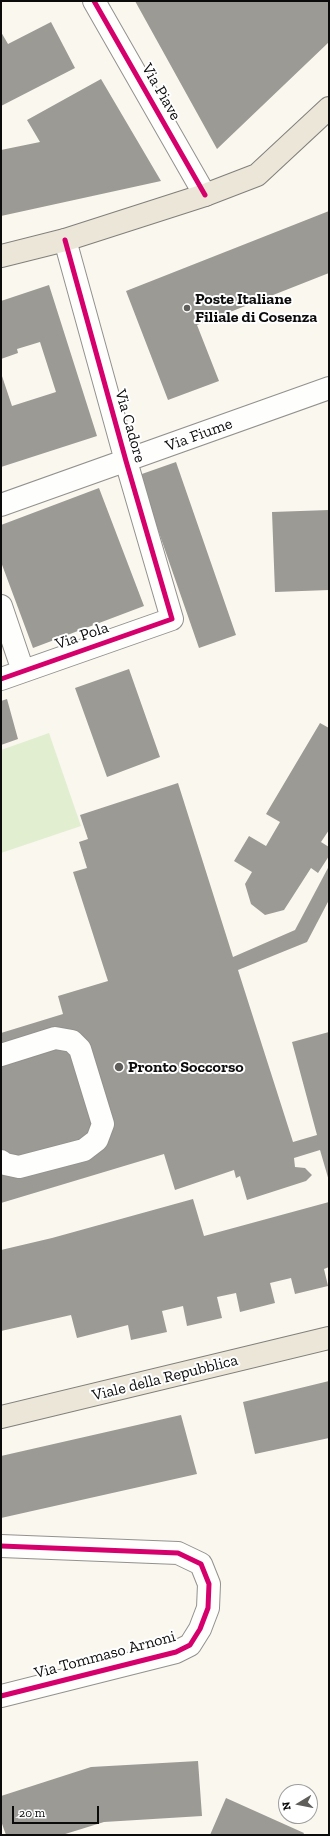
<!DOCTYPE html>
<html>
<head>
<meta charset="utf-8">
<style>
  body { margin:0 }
  #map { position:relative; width:330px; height:1836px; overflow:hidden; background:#faf7ef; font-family:"Zilla Slab",serif }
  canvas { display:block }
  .frame { position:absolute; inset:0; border:2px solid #0b0b0b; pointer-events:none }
  .north { position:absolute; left:278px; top:1784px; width:40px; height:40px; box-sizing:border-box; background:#fff; border:1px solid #9d9d9d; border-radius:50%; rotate:260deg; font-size:11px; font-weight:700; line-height:16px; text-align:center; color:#0b0b0b }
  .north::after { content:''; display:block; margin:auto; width:14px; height:18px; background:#5f5e5b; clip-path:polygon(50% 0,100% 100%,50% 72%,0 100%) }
  .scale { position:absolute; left:12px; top:1806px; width:87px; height:18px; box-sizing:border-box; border:2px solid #0b0b0b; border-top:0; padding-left:5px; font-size:12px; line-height:14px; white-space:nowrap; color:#0b0b0b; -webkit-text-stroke:3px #fff; paint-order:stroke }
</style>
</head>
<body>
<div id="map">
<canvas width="330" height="1836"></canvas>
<div class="frame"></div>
<div class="north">N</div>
<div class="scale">20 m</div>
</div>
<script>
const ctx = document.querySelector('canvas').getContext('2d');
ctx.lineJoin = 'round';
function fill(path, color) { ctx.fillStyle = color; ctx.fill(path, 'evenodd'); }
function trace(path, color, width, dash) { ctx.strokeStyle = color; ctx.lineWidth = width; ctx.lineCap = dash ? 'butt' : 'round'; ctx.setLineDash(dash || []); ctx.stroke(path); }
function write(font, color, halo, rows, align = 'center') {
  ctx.font = font + ' "Zilla Slab",serif'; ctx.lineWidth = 4; ctx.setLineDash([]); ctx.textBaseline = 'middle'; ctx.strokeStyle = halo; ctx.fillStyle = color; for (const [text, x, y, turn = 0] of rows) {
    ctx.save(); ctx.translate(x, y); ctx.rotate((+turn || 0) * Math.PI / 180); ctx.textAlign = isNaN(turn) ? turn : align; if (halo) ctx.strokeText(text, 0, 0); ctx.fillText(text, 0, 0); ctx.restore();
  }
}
fill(new Path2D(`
  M49,733l32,93 -80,27v-103z`), '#e2eed0');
fill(new Path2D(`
  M135,1h194v41l-112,107z
  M51,22l24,46 -74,38v-74l7,12z
  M101,79l60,102 -160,35v-66l39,-8 -13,-22z
  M329,211v62l-132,52 22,56 -51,19 -42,-109z
  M49,285l48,151 -96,31v-94l11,33 44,-14 -16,-50 -23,7 1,4 -17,6v-58z
  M176,462l60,173 -37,13 -60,-173z
  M99,488l45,118 -111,42 -32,-86v-37z
  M329,510v80l-54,2 -3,-80z
  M129,669l31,88 -53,20 -32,-89z
  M7,699l11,40 -17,6v-44z
  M320,723l9,5v102l-8,12 8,5v9l-11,17 -7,-5 -27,42 -19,5 -14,-11 -6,-20 7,-12 -18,-11 15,-25 17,10 14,-24 -14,-8z
  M178,783l55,174 62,-27 34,-64v34l-22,42 -69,28 55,172 24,-7 -25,-93 37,-10v149l-9,-31 -26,8 1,9 10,1 7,7 -6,6 -59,19 -7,-24 -4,2 -2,-8 -59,20 -11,-36 -163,49v-170l62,-19 -5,-18 50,-15 -35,-109 14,-4 -8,-26 9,-3 -8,-24z
  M193,1199l11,37 125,-34v65l-5,2 4,17 -33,8 -4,-16 -21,5 5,20 -35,9 -4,-19 -19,4 5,21 -35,8 -4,-20 -21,5 5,21 -36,8 -3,-15 -51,13 -6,-23 -70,16v-81l51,-12z
  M329,1381v57l-74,16 -12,-52z
  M181,1415l16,59 -196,44v-62z
  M198,1761l4,55 -98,6 -42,13h-56l-5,-14v-25l90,-29z
  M226,1798l78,35 -1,2h-93z`), '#9c9a95');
const minor = new Path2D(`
  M94,1l111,194
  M1,505l328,-117
  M1,606l22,65
  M1,679l171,-60 -46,-158 -61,-221
  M1,1055l54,-17 17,3 8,8 23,75 -6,16 -13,10 -65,17 -14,-3 -4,-3
  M1,1546l177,7 23,11 8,20 -1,24 -8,21 -10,16 -14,7 -175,44`);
const major = new Path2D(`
  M1,256l64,-16 140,-45 52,-20 72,-67
  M1,1417l328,-79`);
trace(minor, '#93918e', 24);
trace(major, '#807f7b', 24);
trace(minor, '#fefefd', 22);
trace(major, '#ebe6d8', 22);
trace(new Path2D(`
  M94,1l111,194
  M1,679l171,-60 -46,-158 -61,-221
  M1,1546l177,7 23,11 8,20 -1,24 -8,21 -10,16 -14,7 -175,44`), '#d6006c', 5);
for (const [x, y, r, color] of [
  [187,308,4,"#5f5e5b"],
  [119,1067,5,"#5f5e5b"]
]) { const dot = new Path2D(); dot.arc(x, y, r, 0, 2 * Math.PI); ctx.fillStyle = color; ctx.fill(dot); trace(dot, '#fff', 1.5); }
write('16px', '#0b0b0b', '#fff', [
  ["Via Piave",161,92,60],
  ["Via Cadore",130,426,74],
  ["Via Fiume",199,435,-20],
  ["Via Pola",82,636,-19],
  ["Viale della Repubblica",165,1378,-14],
  ["Via Tommaso Arnoni",105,1655,-15]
]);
write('bold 16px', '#0b0b0b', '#fff', [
  ["Poste Italiane",195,299],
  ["Filiale di Cosenza",195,317],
  ["Pronto Soccorso",128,1067]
], 'left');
</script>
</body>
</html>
